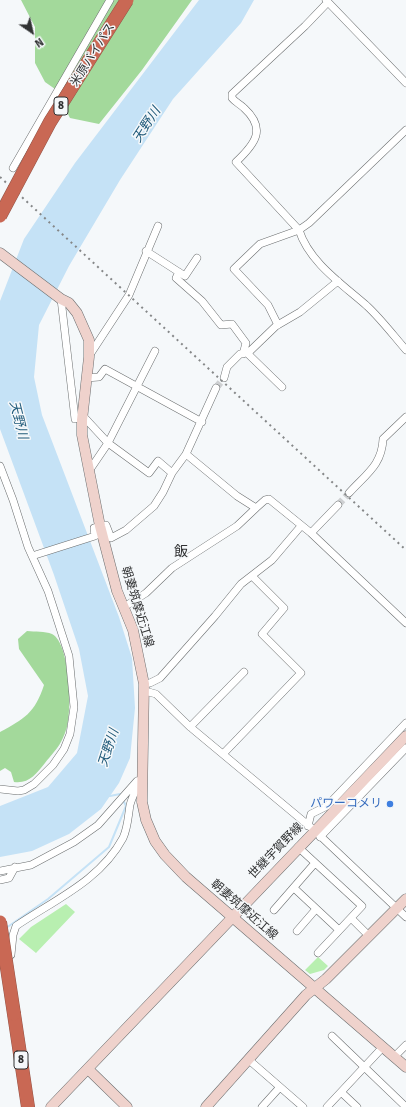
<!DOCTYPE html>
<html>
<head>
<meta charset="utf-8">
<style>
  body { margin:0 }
  #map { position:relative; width:406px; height:1107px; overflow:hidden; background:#f5f8fa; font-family:Signika,sans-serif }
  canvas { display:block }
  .north { position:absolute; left:12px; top:12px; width:40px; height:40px; -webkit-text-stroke:3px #f5f8fa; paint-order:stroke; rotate:146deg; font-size:11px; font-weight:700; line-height:16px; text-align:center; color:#313233 }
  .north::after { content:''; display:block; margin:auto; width:14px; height:18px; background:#313233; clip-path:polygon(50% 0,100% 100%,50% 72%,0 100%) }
</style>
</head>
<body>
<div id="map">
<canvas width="406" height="1107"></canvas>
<div class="north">N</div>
</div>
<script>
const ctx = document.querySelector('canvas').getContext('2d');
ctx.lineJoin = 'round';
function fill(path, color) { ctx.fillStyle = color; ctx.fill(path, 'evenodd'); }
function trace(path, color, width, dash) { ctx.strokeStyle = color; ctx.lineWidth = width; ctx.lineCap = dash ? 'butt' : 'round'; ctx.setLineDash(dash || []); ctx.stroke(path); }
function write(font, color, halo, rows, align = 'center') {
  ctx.font = font + ' Signika,"Noto Sans JP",sans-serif'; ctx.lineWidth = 3; ctx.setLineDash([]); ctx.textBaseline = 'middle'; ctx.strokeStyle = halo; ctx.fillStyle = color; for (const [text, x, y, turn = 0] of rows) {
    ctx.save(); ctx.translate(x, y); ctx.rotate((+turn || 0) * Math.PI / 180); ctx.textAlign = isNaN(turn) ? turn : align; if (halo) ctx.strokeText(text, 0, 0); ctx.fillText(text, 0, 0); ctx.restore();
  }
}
fill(new Path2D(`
  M66,904l9,8 -39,41 -17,-14 12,-12z
  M318,957l10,9 -4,4 -14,4 -5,-4z`), '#b8efb0');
fill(new Path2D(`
  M21,0h171l-50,70 -43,54 -29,-6 -15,-29 -10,-7 -10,-19v-36z
  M27,631c8,1 18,0 25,3 18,9 20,75 15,93 -6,19 -10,21 -22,36 -9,11 -16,21 -31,19l-3,-10 -6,-4 -5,3v-39c24,-13 35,-19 44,-47l-25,-36 -1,-10z`), '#a3d99b');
fill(new Path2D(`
  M199,0h55l-13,23 -68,76 -53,81 -51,86 -30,59 -5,52 8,38 77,202 13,41 3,50 -5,50 -11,25 -18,26 -32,25 -37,17 -32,6v-51l48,-19 29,-34 11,-57 -9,-47 -25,-74 -54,-146v-128l24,-62 51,-76z`), '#c5e2f6');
trace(new Path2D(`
  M6,928l42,-29 61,-52 17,-41 -6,-12 -10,2 -2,-1`), '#c5e2f6', 2);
trace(new Path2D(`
  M216,388l8,-10
  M338,505l11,-12`), '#ced0d2', 7, [7, 3.5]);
const street = new Path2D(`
  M326,0l80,83
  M328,2l-23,24 -73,68v4c3,4 8,6 12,10 23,21 11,36 -8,54l63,68c10,32 43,54 68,76 14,13 26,29 39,44
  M13,168l97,-168
  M146,251l39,25 12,-18
  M179,272l-3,6 26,23 19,24 11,-1 14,19 -3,11
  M61,299l14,120 8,-3 25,27 41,30 9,-12 14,12
  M278,325l-10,-20 -34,-36 26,-25 39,-14 10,-7 97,-93
  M246,352l36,35
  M89,356l40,-61 29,-69
  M86,378l13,-1 6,-8 97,53
  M224,378l3,-11 13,-13 9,-2 27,-26 24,-14 38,-31
  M186,454l30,-66
  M0,466l13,34 15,47 20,44 21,65 5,51 -4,27 -6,15 -11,16 -19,19 -10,6 -6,1 -18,-2
  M89,471l19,-28 47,-92
  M349,493c17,-19 33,-28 34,-54l23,-22
  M311,533l27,-28
  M32,556l63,-20 -1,-8 12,-3 5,13 15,-8 28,-24 9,-14 9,-19 14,-19 51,42 19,12 9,-8 4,-1 42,34 95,90
  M124,607l22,-14 26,-25 65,-42 19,-18
  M144,684l6,-1 10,-5 55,-62 26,-32 31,-24 29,-34
  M145,691l11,3 33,32 125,104 92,87
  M190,727l54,-55
  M223,754l78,-81 -39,-39 22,-26 -32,-32
  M308,826l3,-12 16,-8 79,-83
  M320,837l86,-89
  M298,847l64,59 -44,47
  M0,871l31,-6 43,-23 24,-17 39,-44
  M0,880l9,-2 6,-11
  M294,888l45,42
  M274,910l41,-47
  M351,918l18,18
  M297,931l19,-22
  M6,956l5,-1 2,-20 3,-9c38,-26 84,-45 107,-88 5,-11 5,-21 7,-33 2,-8 7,-17 10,-25
  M332,1036l74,71
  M394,1057l12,-12
  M249,1060l54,47
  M341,1092l16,15
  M262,1107l18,-20
  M327,1107l56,-60`);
const secondary = new Path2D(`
  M0,253l61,46 8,4 8,10 12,27v17l-7,63v15l18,91 17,65 16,39 11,54 -2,118 4,18 9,21 10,14 21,22 220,190
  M88,1069l39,38
  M51,1107l355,-371
  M206,1107l100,-112 20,-16 80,-80`);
const highway = new Path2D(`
  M14,1014l14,93`);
trace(street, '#6b6e6f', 8);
trace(secondary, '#6b6e6f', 11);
trace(highway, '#945548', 14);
trace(street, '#fff', 7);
trace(secondary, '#efd2cc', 10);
trace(highway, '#c96854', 13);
trace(new Path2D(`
  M0,177l406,373`), '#858788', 2, [2, 4]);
const highwayBridge = new Path2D(`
  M0,216l50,-94 77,-122
  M0,922l14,92`);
trace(highwayBridge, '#945548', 14, []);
trace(highwayBridge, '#c96854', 13);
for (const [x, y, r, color] of [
  [390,804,4,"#3f7fe0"]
]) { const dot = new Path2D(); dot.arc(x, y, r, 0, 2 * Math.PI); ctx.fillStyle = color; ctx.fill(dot); trace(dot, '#f5f8fa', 1.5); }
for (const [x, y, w] of [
  [61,106,14],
  [21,1060,14]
]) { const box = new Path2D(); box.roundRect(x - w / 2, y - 9, w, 18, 3); ctx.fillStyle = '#f5f8fa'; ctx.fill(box); trace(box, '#313233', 1); }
write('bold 11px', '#313233', null, [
  ["8",61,106],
  ["8",21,1060]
]);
write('12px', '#313233', '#f5f8fa', [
  ["米原バイパス",93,55,-58],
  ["朝妻筑摩近江線",137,607,73],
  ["世継宇賀野線",276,851,-46],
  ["朝妻筑摩近江線",244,910,41]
]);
write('12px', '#366cbe', '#f5f8fa', [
  ["パワーコメリ",382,804]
], 'right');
write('italic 13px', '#215b7b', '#f5f8fa', [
  ["天野川",147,125,-57],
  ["天野川",18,420,76],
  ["天野川",109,748,-72]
]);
write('14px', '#313233', '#f5f8fa', [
  ["飯",181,552]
]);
</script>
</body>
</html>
